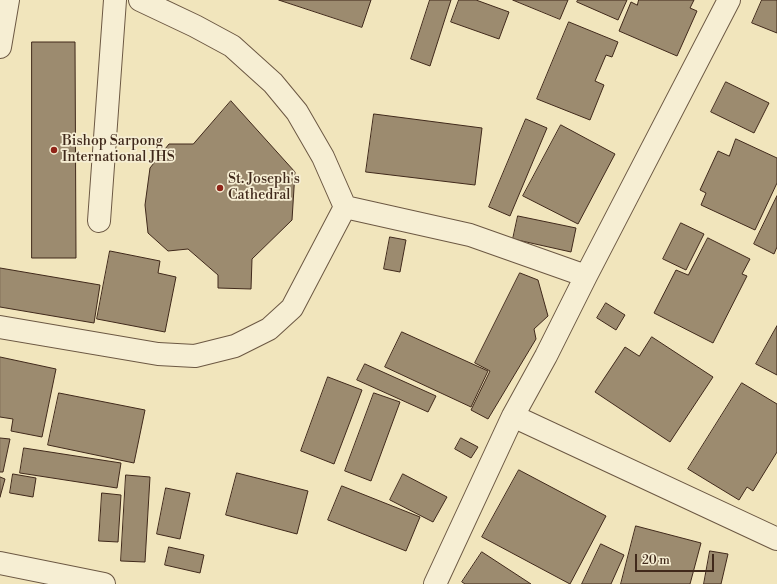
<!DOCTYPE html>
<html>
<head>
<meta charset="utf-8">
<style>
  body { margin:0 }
  #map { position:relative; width:777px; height:584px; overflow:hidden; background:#f1e5bc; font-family:"Libre Bodoni",serif }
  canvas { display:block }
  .scale { position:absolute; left:635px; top:554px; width:79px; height:18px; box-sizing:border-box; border:2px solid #40291b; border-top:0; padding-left:5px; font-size:12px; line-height:14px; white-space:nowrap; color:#40291b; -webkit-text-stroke:3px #f6eed3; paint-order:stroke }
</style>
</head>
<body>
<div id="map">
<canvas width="777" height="584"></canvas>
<div class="scale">20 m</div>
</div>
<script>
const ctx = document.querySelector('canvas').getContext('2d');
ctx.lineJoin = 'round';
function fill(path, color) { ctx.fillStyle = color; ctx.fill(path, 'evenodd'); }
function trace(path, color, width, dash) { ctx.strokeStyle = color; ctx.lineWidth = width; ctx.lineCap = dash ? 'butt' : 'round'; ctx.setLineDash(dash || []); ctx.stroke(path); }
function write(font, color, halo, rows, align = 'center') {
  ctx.font = font + ' "Libre Bodoni",serif'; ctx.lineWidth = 3.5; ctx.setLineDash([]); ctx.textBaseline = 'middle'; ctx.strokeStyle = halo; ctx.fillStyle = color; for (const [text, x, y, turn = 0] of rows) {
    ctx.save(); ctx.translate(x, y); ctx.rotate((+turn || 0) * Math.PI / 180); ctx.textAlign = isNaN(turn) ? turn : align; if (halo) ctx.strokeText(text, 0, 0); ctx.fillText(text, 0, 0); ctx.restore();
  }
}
const building = new Path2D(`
  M279,0h92l-9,27z
  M430,0h21l-21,66 -19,-7z
  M459,0h17l33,12 -10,27 -48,-17z
  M513,0h55l-8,19z
  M578,0h49l-9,20 -41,-18z
  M639,0h55l-4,8 7,3 -20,45 -58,-25 12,-29 6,3z
  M762,0h15v33l-25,-10z
  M569,22l49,20 -6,15 -6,-2 -11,26 9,4 -14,35 -53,-21z
  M32,42h43l1,216h-44z
  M726,82l43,21 -15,30 -43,-21z
  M231,101l64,71 -3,48 -40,39 -1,30 -33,-1v-13l-30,-26 -20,2 -20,-18 -3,-28 5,-37 19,-24h24z
  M374,114l108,14 -7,57 -109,-13z
  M526,119l21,9 -37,88 -21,-9z
  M561,125l54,29 -37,70 -55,-28z
  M736,139l41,19v25l-22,47 -54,-25 5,-12 -6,-3 18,-39 11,5z
  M777,196v51l-3,7 -20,-10z
  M518,216l58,12 -5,24 -58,-13z
  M681,223l23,11 -18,36 -23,-11z
  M390,237l16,3 -6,32 -16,-3z
  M708,238l42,21 -8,15 5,2 -34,67 -59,-30 22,-43 12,5z
  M110,251l50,10 -2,12 18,4 -11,55 -68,-13z
  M0,268l100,17 -6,38 -94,-16z
  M520,273l18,7 10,36 -14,13 2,10 -48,80 -17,-9 19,-39 -15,-8z
  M606,303l19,12 -9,15 -19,-12z
  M777,326v49l-21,-11z
  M402,332l86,39 -17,36 -86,-40z
  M652,337l61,40 -43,65 -75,-50 30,-45 14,9z
  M0,357l56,12 -14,68 -31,-6 2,-12 -13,-2z
  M365,364l71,32 -8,16 -71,-32z
  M328,377l34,13 -28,74 -33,-13z
  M742,383l35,21v48l-24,39 -6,-4 -8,13 -51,-31z
  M59,393l86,17 -11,53 -86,-18z
  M374,393l26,9 -29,79 -26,-10z
  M0,438l10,1 -7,33h-3z
  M461,438l17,9 -7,11 -16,-9z
  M24,448l97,15 -4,25 -97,-15z
  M519,470l87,46 -36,68 -88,-47z
  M237,473l71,18 -11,43 -71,-19z
  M13,474l23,4 -3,19 -23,-4z
  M403,474l44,23 -14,25 -43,-22z
  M126,475l24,2 -5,85 -24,-1z
  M0,477l5,2 -5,18z
  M342,486l78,31 -14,34 -78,-31z
  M166,488l24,5 -10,46 -23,-5z
  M102,493l19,2 -3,47 -19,-1z
  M636,526l65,17 -11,41h-69z
  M601,544l23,11 -13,29h-29z
  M169,547l35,8 -4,18 -35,-8z
  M710,551l18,3 -7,30h-17z
  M482,552l49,32h-66l-3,-2z`);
fill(building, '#9c8b6f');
trace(building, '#40291b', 1);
const minor = new Path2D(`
  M0,47l8,-47
  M345,207l125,28 116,41
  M99,221l16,-221
  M0,327l158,27 37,2 40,-10 34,-17 23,-21 53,-101 -22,-50 -26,-45 -24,-29 -41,-37 -37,-20 -55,-26
  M513,416l264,123
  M0,563l104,21
  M435,584l78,-168 33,-60 40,-80 143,-276`);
trace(minor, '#6c5843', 24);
trace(minor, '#f6eed3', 22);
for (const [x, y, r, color] of [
  [54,150,4,"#8f2418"],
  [220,188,4,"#8f2418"]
]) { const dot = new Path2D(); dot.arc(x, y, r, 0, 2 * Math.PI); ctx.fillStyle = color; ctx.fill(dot); trace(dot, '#f6eed3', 1.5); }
write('14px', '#40291b', '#f6eed3', [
  ["Bishop Sarpong",62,142],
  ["International JHS",62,158],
  ["St. Joseph's",228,180],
  ["Cathedral",228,196]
], 'left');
</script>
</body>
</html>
